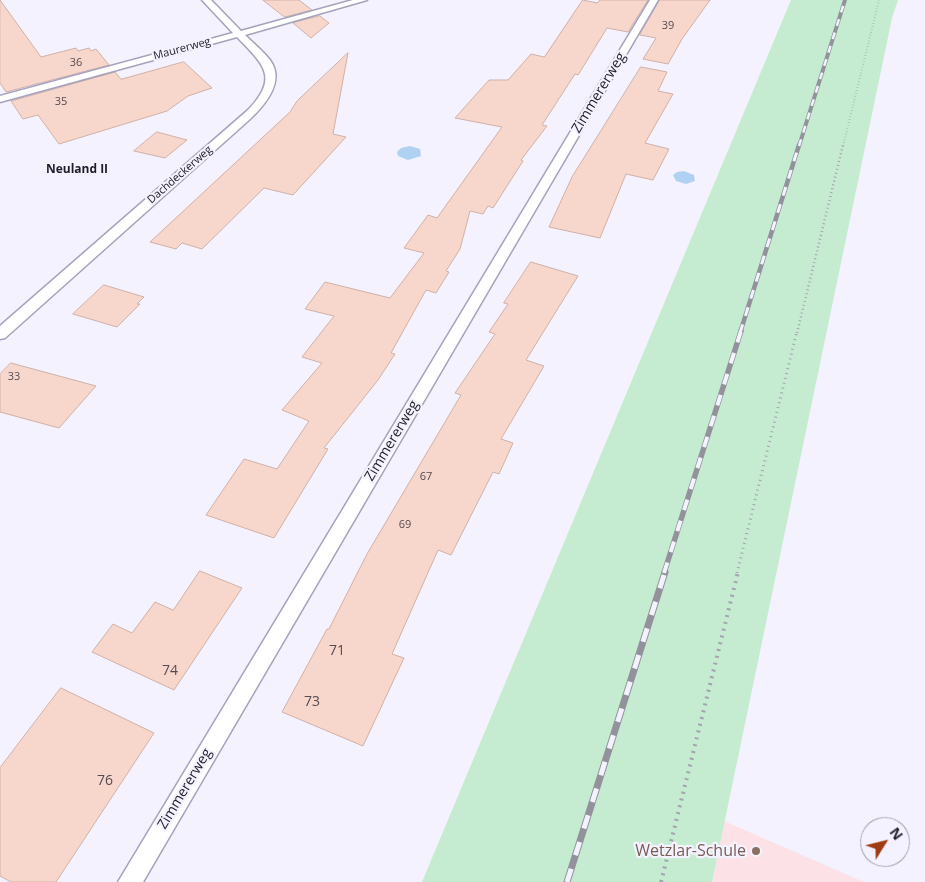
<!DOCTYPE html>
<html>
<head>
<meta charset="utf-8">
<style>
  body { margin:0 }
  #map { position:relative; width:925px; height:882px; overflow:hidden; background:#f3f2fe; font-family:"Open Sans",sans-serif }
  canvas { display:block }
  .north { position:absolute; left:860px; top:817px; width:50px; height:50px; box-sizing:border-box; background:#f3f2fe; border:1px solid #9e9da8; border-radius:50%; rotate:54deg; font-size:14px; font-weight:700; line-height:20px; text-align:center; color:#1f1d28 }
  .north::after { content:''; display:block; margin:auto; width:18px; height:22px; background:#a13b12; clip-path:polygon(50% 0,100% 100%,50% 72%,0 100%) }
</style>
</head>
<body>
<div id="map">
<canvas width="925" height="882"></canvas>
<div class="north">N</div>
</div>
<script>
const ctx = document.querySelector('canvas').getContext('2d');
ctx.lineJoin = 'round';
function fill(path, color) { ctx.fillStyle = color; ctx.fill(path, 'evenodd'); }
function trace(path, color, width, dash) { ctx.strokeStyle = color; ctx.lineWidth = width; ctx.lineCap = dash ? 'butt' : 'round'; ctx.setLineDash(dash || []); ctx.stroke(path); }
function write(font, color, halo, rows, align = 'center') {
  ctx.font = font + ' "Open Sans",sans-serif'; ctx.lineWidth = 4.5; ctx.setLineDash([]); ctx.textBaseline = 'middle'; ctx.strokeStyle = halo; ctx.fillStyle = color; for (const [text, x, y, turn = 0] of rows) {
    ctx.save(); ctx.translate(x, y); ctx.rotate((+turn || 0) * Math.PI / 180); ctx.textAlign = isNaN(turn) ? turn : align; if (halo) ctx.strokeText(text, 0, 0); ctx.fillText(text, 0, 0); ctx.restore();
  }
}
fill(new Path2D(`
  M724,821l140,61h-152z`), '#fce2e7');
fill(new Path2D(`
  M791,0h107l-6,18 -180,864h-290z`), '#c5ebd1');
fill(new Path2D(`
  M410,146l10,3 1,7 -13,4 -10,-4 -1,-4 4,-4z
  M684,171l10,4 1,6 -9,3 -10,-3 -3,-6 4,-3z`), '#afd2f4');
const building = new Path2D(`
  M0,0l41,57 35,-9 2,3 11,-3 2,3 5,-2 13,16 -103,27 -6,-9z
  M263,0h36l13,10 -27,7z
  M583,0l14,3 3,-3h48l-20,32 -21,-4 -29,47 -3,-1 -33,51 5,1 -26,34 2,1 -30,47 -5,-2 -5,8 -13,-3 -10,38 -14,22 3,1 -13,21 -10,-3 -35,63 4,1 -17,26 -54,68 4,1 -54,89 -68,-23 38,-56 33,10 32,-48 -27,-11 40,-47 -20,-6 32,-41 -29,-7 20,-27 65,16 34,-45 -20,-5 24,-33 9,3 65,-91 -47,-9 34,-38h19l23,-26 13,3z
  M660,0h50l-28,39 -14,25 -25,-5 13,-21 -16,-3z
  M320,16l9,7 -18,15 -18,-15z
  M348,53l-15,81 13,3 -53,58 -29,-7 -62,61 -20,-6 -6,6 -26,-7 140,-130 7,-11z
  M184,62l28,26 -24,8 -21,15 -108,33 -21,-29 -15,4 -12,-18 104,-29 6,7z
  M641,67l26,5 -9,19 15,3 -28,49 24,6 -16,31 -27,-6 -26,64 -51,-11 23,-50z
  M157,132l30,8 -22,18 -31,-7z
  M531,262l47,14 -52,84 18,6 -43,73 12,4 -14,31 -6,-2 -42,83 -13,-5 -46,104 12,4 -41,88 -81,-34 45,-83h2l38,-75 94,-159 -6,-2 40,-59 -6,-2 19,-28 -4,-1z
  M104,285l40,12 -7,7h3l-23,23 -44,-13z
  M11,363l85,23 -37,42 -59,-16v-38z
  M200,571l42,17 -68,102 -82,-38 21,-28 19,9 23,-31 18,8z
  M61,688l93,45 -98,149h-45l-11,-6v-108z`);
fill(building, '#f7d6cc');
trace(building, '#d0b0a7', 1);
const lane = new Path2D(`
  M202,0h9l30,31 112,-31h14l-122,35c8,8 18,16 25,25 16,22 -6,46 -21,60l-244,218 -5,1v-13l248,-216c32,-33 15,-46 -11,-73l-237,65v-6l233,-63z
  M650,0h8l-515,882h-25z`);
trace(lane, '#a5a2bd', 3);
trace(new Path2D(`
  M843,146l36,-146`), '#a4a3af', 2, [0.5, 2.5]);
trace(new Path2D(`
  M797,333l46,-188`), '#a4a3af', 2.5, [1, 3]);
trace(new Path2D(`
  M737,573l60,-242`), '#a4a3af', 3, [1, 4]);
trace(new Path2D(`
  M661,882l77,-310`), '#a4a3af', 4, [2, 5]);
fill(lane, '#fff');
const railFar3 = new Path2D(`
  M799,146l46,-146`);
const railFar2 = new Path2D(`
  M740,333l59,-188`);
const railFar1 = new Path2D(`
  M664,573l77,-242`);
const rail = new Path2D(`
  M567,882l98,-310`);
trace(railFar3, '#92919c', 4);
trace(railFar2, '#92919c', 4.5);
trace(railFar1, '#92919c', 5.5);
trace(rail, '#92919c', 7);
trace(railFar3, '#f3f2fe', 2.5, [7]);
trace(railFar2, '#f3f2fe', 3, [9]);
trace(railFar1, '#f3f2fe', 4, [11]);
trace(rail, '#f3f2fe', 5, [14]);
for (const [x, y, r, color] of [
  [756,851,5,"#8d6e63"]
]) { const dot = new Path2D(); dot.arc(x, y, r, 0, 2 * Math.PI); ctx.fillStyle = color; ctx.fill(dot); trace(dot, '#f3f2fe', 2); }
write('11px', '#554b51', null, [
  ["39",668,26],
  ["36",76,63],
  ["35",61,102],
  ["33",14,377],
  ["67",426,477],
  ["69",405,525]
]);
write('11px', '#1f1d28', '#f3f2fe', [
  ["Maurerweg",182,49,-15],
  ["Dachdeckerweg",180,175,-41]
]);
write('bold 12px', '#1f1d28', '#f3f2fe', [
  ["Neuland II",77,170]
]);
write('14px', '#1f1d28', '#f3f2fe', [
  ["Zimmererweg",599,93,-59],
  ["Zimmererweg",392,441,-59],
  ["Zimmererweg",185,789,-59]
]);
write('14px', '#554b51', null, [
  ["71",337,651],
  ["74",170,671],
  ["73",312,702],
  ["76",105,781]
]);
write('16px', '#785e54', '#f3f2fe', [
  ["Wetzlar-Schule",746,851]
], 'right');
</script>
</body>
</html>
